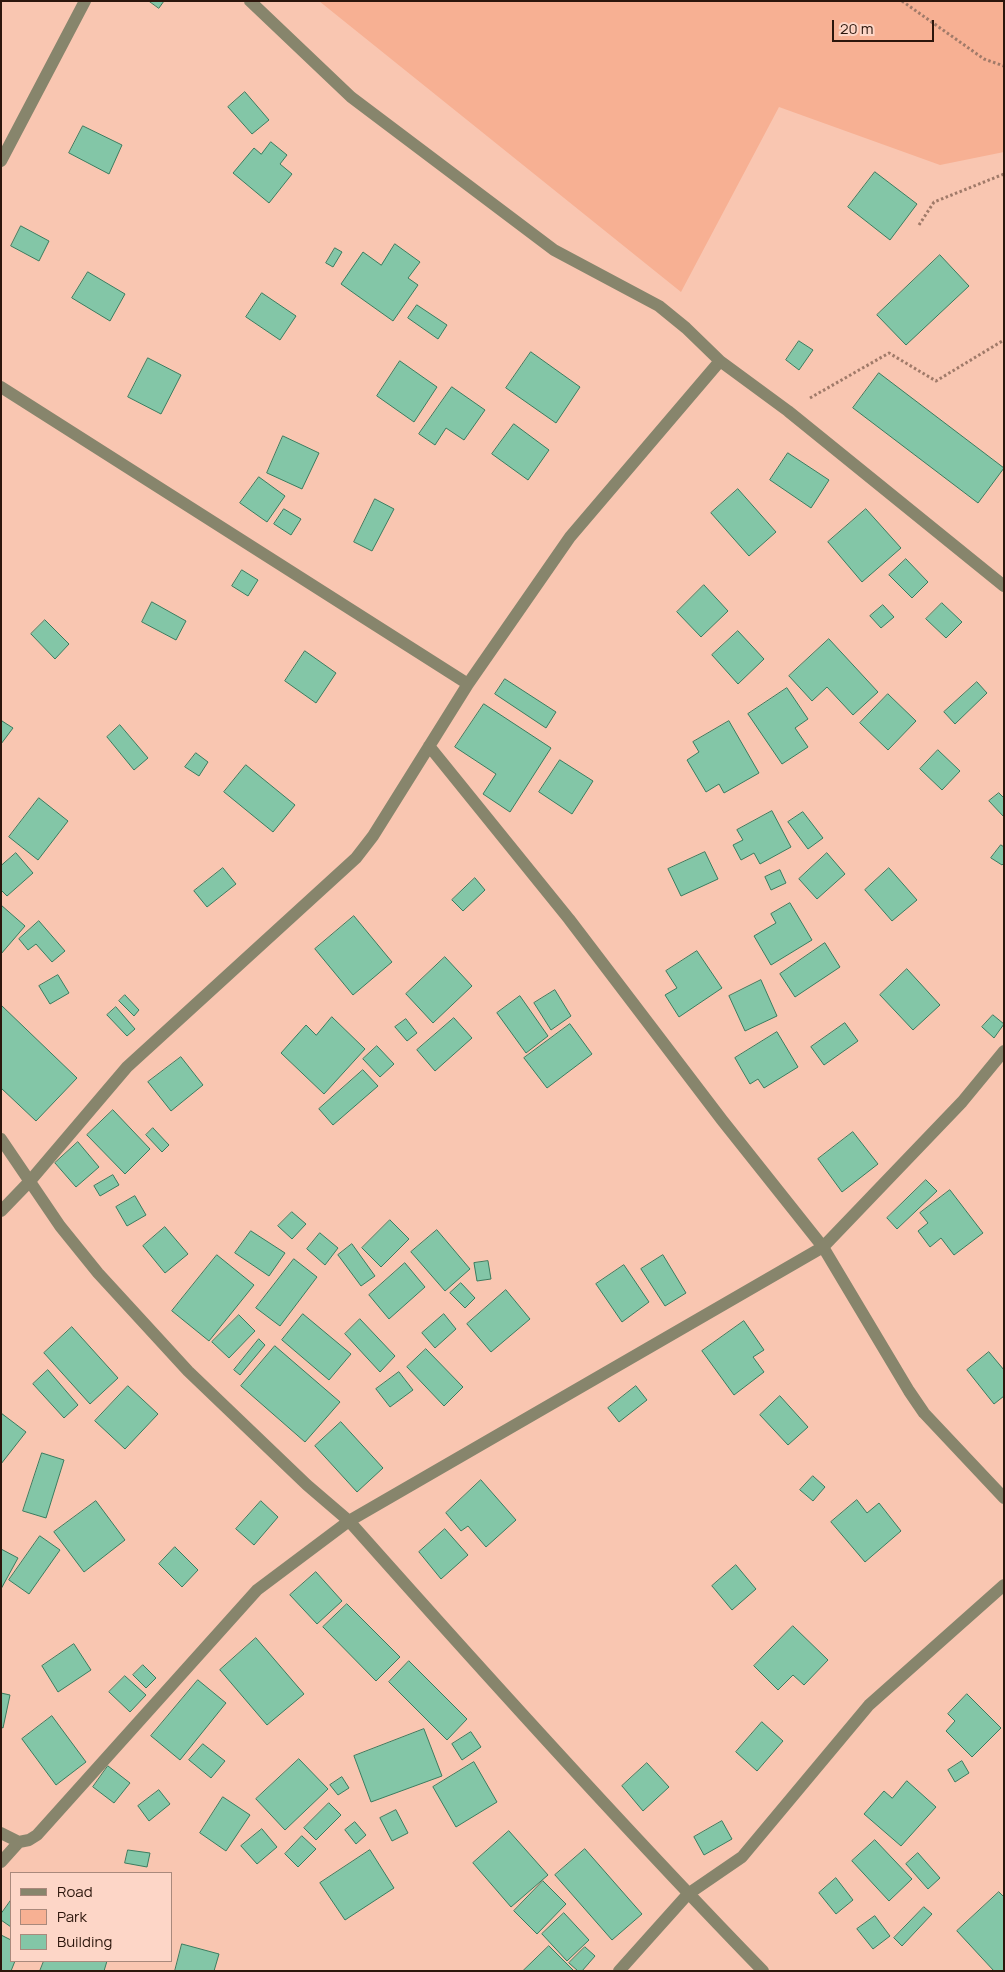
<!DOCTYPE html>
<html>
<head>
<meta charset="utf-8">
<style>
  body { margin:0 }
  #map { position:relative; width:1005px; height:1972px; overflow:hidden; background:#f9c6b1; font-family:Manrope,sans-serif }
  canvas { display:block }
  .frame { position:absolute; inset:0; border:2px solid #2c160c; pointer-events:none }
  .legend { position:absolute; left:10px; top:1872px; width:162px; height:90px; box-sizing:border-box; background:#fdd6c7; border:1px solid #a9897c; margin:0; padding:6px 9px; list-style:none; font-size:15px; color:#2c160c }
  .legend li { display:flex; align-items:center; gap:10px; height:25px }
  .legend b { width:25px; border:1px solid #a9897c }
  .scale { position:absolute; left:832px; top:20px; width:102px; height:22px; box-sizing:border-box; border:2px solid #2c160c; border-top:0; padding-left:6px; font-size:15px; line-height:18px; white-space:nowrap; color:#2c160c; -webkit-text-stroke:4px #fdd6c7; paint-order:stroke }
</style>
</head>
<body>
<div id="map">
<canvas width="1005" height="1972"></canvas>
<div class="frame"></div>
<ul class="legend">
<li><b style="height:6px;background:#87856c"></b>Road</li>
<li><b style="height:14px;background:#f7b093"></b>Park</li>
<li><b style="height:14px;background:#83c6a7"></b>Building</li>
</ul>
<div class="scale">20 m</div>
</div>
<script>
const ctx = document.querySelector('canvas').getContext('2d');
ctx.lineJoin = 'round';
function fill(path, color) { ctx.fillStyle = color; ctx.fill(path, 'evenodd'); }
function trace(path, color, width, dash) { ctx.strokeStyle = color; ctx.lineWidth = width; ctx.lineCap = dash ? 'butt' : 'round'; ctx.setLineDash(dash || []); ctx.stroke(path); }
fill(new Path2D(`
  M319,1h685v151l-64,13 -161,-58 -98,185z`), '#f7b093');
const building = new Path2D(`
  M149,1h15l-5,7z
  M245,92l24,28 -17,14 -24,-27z
  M83,126l39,19 -13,29 -40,-21z
  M271,142l16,13 -7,9 12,10 -23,29 -36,-30 21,-25 7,6z
  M875,172l42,32 -27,36 -42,-33z
  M21,226l28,15 -10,20 -28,-15z
  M395,244l25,18 -12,16 10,7 -25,36 -52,-37 22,-32 18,13z
  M335,248l7,4 -9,15 -7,-4z
  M940,255l29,31 -63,59 -29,-30z
  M88,272l37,22 -15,27 -38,-23z
  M262,293l34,23 -16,24 -34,-23z
  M417,305l30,20 -9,14 -30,-21z
  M799,341l14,9 -14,20 -13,-10z
  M531,352l49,35 -24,36 -50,-35z
  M148,358l33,17 -20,39 -33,-17z
  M400,361l37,26 -23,35 -37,-26z
  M879,373l125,95 -26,35 -125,-95z
  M452,387l33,23 -21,30 -18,-12 -11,17 -16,-11z
  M514,424l35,26 -21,30 -36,-26z
  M283,436l36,17 -17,36 -35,-16z
  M788,453l41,27 -18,28 -41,-28z
  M259,477l26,19 -18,26 -27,-19z
  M738,489l38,43 -27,24 -38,-43z
  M375,499l19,10 -22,42 -18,-9z
  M284,509l17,10 -10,16 -17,-11z
  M866,509l35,39 -39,34 -34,-40z
  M906,559l22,23 -16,16 -23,-23z
  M242,570l16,10 -10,16 -16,-10z
  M704,585l24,26 -27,26 -24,-25z
  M152,602l34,19 -10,19 -34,-18z
  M942,603l20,19 -16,16 -20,-19z
  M883,605l11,12 -13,11 -11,-12z
  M45,620l24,24 -14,15 -24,-25z
  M738,631l26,28 -26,25 -26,-29z
  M829,639l49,53 -25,23 -26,-28 -15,14 -23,-25z
  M305,651l31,22 -20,30 -31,-22z
  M505,679l51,33 -10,16 -51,-34z
  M977,682l10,11 -32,31 -11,-12z
  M787,688l21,31 -13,9 13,19 -26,17 -34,-50z
  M888,694l28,27 -28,29 -28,-27z
  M484,704l67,44 -41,64 -27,-18 13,-20 -41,-27z
  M2,721l11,7 -12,16v-22z
  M729,721l30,52 -35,20 -5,-9 -13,8 -19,-32 12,-8 -6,-10z
  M120,725l28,33 -14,12 -27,-33z
  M938,750l22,21 -18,19 -22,-21z
  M196,753l12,9 -9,14 -14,-9z
  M560,760l33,21 -21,33 -33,-22z
  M246,765l49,40 -22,27 -49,-40z
  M999,793l5,5v19l-15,-16z
  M39,798l29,23 -30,39 -29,-23z
  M772,811l19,36 -31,17 -6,-11 -13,7 -8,-15 10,-5 -6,-10z
  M803,812l20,26 -15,11 -20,-27z
  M1001,845l3,2v16l-2,2 -11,-7z
  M705,852l13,27 -37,17 -13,-27z
  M16,853l17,20 -26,23 -6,-6v-24z
  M827,853l18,21 -28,25 -18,-20z
  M223,868l13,16 -29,23 -13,-16z
  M889,868l28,32 -25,21 -27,-31z
  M780,870l6,13 -15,7 -6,-13z
  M475,878l10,12 -22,21 -11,-11z
  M790,903l22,37 -41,25 -17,-29 22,-13 -5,-9z
  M1,905l24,21 -24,28z
  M354,916l38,46 -39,33 -38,-46z
  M39,921l26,30 -13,11 -16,-18 -8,6 -9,-11z
  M825,943l15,24 -45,30 -15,-23z
  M697,951l25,37 -43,29 -14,-22 12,-7 -11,-17z
  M445,957l27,29 -39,37 -27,-29z
  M907,969l33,36 -27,25 -33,-35z
  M58,975l11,18 -19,11 -11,-18z
  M761,980l16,36 -32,15 -16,-35z
  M555,990l16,26 -20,14 -17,-27z
  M125,995l14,15 -5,6 -15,-15z
  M520,996l28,40 -22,17 -29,-40z
  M1,1005l76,73 -41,43 -35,-33z
  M116,1007l19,22 -8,7 -20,-21z
  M993,1015l11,9 -10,14 -12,-11z
  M332,1017l33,32 -41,45 -43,-41 25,-28 10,10z
  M454,1018l18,20 -37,33 -18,-21z
  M406,1019l11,14 -10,8 -12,-14z
  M845,1023l13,18 -34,24 -13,-18z
  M570,1024l22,30 -45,34 -23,-30z
  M777,1032l21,35 -34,21 -6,-9 -8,5 -15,-26z
  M377,1046l17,18 -14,13 -17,-18z
  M181,1057l22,28 -32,26 -23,-29z
  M363,1070l15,16 -45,39 -14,-16z
  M113,1110l37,39 -25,25 -38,-39z
  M153,1128l16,17 -7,7 -16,-17z
  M853,1132l25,32 -36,28 -24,-33z
  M78,1142l21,25 -23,20 -21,-24z
  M113,1175l6,10 -19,11 -6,-10z
  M926,1180l11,11 -40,38 -10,-11z
  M950,1190l33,43 -29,22 -13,-17 -11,9 -12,-16 10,-8 -8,-10z
  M135,1196l11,19 -19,11 -11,-19z
  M292,1212l14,12 -14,15 -14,-13z
  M390,1220l19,19 -28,28 -19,-19z
  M165,1227l23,27 -23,19 -22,-27z
  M437,1230l33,39 -25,22 -34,-39z
  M251,1231l34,22 -16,23 -34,-23z
  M320,1233l18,15 -13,17 -18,-16z
  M352,1244l23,32 -14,10 -23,-31z
  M217,1255l37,30 -45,56 -37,-30z
  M663,1255l23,38 -21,13 -24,-37z
  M294,1259l23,18 -37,49 -24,-18z
  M488,1261l3,18 -14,2 -3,-18z
  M405,1263l20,24 -36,32 -20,-24z
  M624,1265l25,37 -27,20 -26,-38z
  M461,1283l14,15 -10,10 -15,-15z
  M506,1290l24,29 -39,33 -24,-28z
  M303,1314l48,40 -22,26 -47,-40z
  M444,1314l12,15 -21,19 -13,-15z
  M239,1315l16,16 -26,27 -17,-16z
  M360,1319l35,37 -15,16 -35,-38z
  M744,1321l20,29 -11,7 11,15 -30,23 -32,-44z
  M72,1327l46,51 -28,26 -46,-51z
  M259,1339l6,6 -25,30 -6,-5z
  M275,1346l65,56 -35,40 -64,-56z
  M426,1349l37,38 -19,19 -37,-39z
  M989,1352l15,18v26l-10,8 -27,-34z
  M48,1370l30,35 -14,13 -31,-34z
  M399,1372l14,18 -23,17 -14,-18z
  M128,1386l30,28 -33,35 -30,-28z
  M636,1386l11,14 -28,22 -11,-14z
  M780,1396l28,31 -20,18 -28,-30z
  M1,1413l25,19 -25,32z
  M341,1422l42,46 -26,24 -42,-46z
  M42,1453l22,7 -18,58 -23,-7z
  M813,1476l12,11 -12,14 -13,-11z
  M481,1480l35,40 -30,27 -18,-21 -7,5 -15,-18z
  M857,1500l10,13 12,-10 22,28 -36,31 -34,-40z
  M96,1501l29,39 -41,32 -30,-40z
  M261,1501l17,16 -24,28 -18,-16z
  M445,1529l23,26 -27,24 -22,-27z
  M40,1536l20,14 -31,44 -20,-14z
  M175,1547l23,23 -16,17 -23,-23z
  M1,1549l17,9 -17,31z
  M736,1565l20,24 -24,21 -20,-24z
  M316,1572l26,29 -25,23 -27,-29z
  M347,1604l53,53 -24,24 -53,-54z
  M793,1626l35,34 -24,25 -11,-10 -15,15 -24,-24z
  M256,1638l48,56 -37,31 -47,-55z
  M74,1644l17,26 -33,22 -16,-26z
  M409,1661l58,58 -20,21 -58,-58z
  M143,1665l13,13 -10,10 -13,-13z
  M125,1676l21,19 -16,17 -21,-20z
  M198,1680l28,23 -46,57 -29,-24z
  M1,1693l9,2 -7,33 -2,-1z
  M967,1694l34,34 -29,29 -26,-26 9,-10 -7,-7z
  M52,1716l34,46 -30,23 -34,-46z
  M762,1722l21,19 -26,30 -21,-19z
  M424,1729l18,47 -71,26 -17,-46z
  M471,1732l10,15 -19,13 -10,-16z
  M203,1744l22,17 -14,17 -22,-18z
  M299,1759l29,30 -43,41 -29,-31z
  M962,1761l7,12 -14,9 -7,-12z
  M474,1762l23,40 -41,25 -23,-40z
  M647,1763l22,24 -26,24 -21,-25z
  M108,1766l22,17 -16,20 -21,-16z
  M342,1777l7,11 -11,7 -8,-10z
  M907,1781l29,26 -35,39 -37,-32 20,-23 8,7z
  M159,1790l11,14 -21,17 -11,-15z
  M223,1797l27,18 -24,36 -26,-18z
  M329,1803l12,12 -25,25 -12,-12z
  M396,1810l12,23 -16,8 -12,-23z
  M722,1821l10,18 -28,16 -10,-18z
  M355,1822l11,13 -10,9 -11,-14z
  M262,1829l15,18 -20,17 -16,-18z
  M509,1831l39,44 -37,32 -38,-44z
  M302,1836l14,13 -18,18 -13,-13z
  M875,1840l37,39 -23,22 -37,-40z
  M585,1849l57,65 -30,26 -57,-65z
  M128,1850l22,3 -3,14 -22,-4z
  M370,1850l24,38 -49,32 -25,-37z
  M918,1853l22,25 -12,11 -22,-25z
  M836,1878l17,22 -17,14 -17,-21z
  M543,1881l23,23 -29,30 -23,-23z
  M999,1892l5,5v74h-10l-37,-40z
  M11,1900v27l-10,-7v-6z
  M924,1907l8,7 -30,32 -8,-8z
  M564,1913l25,27 -22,21 -25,-27z
  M875,1916l15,20 -17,13 -16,-20z
  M1,1935l10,5v21h4l-4,10h-10z
  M182,1944l37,10 -5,17h-39z
  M549,1946l25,25h-51z
  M585,1947l10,9 -13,15h-4l-9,-8z
  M44,1961h63l-3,10h-64z`);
fill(building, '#83c6a7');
trace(building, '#3a7c5f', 1);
trace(new Path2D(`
  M902,1l82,58 20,7
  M919,225l15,-23 70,-28
  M810,398l79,-45 47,28 68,-41`), '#a07a69', 3, [2.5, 2.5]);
trace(new Path2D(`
  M250,1l101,96 203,153 105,56 27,22 34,33 68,50 216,175
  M1,161l84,-160
  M1,387l467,297
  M429,746l140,173 153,201 101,127 86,144 15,22 80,85
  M1,1139l59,87 38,47 90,98 119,114 42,36c135,152 272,304 414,450
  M1,1211l29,-30 97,-114 229,-209 17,-22 95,-152 102,-147 150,-176
  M1,1833l18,9 10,-2 8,-5 220,-245 92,-69 474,-274 139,-145 42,-51
  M1,1862l18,-20
  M619,1971l69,-77 54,-37 127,-152 135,-120`), '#87856c', 12);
</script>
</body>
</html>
